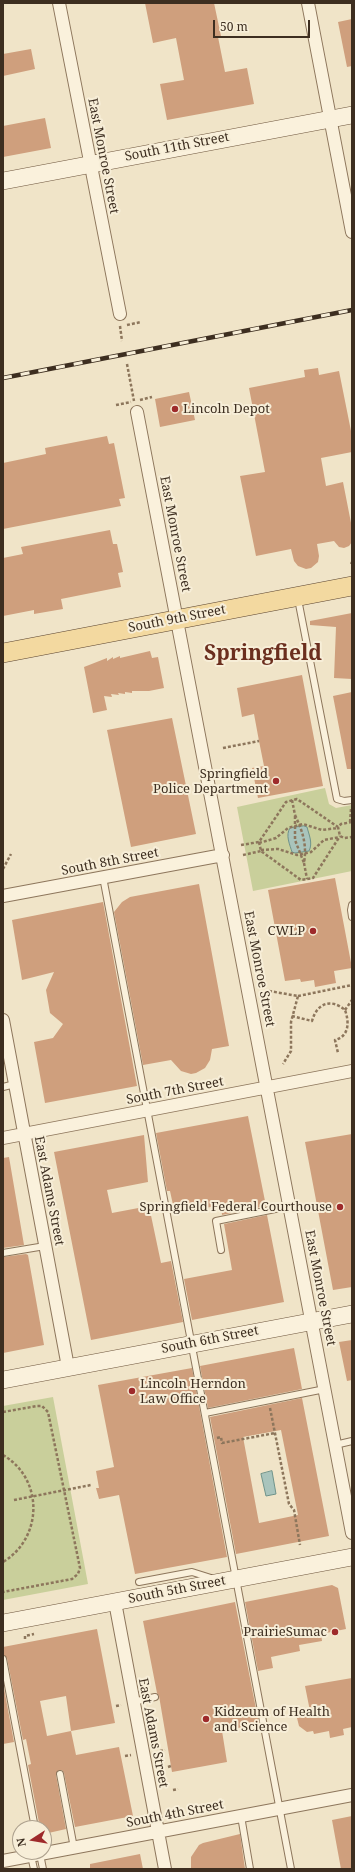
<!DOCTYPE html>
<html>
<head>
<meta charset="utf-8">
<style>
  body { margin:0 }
  #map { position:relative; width:355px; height:1872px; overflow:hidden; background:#f0e4c8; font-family:"Noto Serif",serif }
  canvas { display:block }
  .frame { position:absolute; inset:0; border:4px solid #3d2e20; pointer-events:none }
  .north { position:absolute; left:12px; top:1820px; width:40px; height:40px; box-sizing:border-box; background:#f7eed8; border:1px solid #ada18e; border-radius:50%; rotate:258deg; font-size:11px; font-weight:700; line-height:16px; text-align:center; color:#3d2e20 }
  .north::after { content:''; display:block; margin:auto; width:14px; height:18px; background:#9e2a2b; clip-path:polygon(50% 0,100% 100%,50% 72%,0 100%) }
  .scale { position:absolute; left:213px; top:20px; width:97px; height:18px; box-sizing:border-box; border:2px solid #3d2e20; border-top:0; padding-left:5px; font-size:12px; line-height:14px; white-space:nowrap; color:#3d2e20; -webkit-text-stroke:3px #f7eed8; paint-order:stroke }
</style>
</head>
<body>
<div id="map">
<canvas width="355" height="1872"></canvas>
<div class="frame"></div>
<div class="north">N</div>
<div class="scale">50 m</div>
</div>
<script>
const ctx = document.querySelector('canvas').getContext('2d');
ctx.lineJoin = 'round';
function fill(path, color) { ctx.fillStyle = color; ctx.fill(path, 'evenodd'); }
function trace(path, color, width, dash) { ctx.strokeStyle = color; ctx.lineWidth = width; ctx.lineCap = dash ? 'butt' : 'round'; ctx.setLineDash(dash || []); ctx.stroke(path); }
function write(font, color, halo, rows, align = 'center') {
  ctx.font = font + ' "Noto Serif",serif'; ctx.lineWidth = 4; ctx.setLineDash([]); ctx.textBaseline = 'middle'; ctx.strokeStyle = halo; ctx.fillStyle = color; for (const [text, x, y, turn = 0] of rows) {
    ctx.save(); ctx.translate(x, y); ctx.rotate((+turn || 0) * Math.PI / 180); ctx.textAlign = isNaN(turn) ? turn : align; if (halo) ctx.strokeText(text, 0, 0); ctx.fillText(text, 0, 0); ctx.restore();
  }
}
fill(new Path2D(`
  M325,788l4,16 7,4 16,-3v66l-99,20 -16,-84z
  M53,1397l35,187 -85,16v-194z`), '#c9cf9b');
const water = new Path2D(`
  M304,826l3,1c2,8 6,16 2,24l-14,2 -3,-1c-2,-7 -7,-17 -2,-24z
  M272,1471l4,23 -10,2 -5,-22z`);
fill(water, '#a9c4bc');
trace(water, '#6f938a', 1);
fill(new Path2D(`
  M145,3h69l7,33 -3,1 7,35 22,-4 7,36 -87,16 -7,-36 24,-4 -8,-42 -23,5z
  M352,19v47l-5,1 -9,-45z
  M31,49l4,20 -32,7v-22z
  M45,118l6,30 -48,9v-31z
  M318,368l1,7 20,-4 13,65v16l-31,6 5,28 17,-4 9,46v14l-3,4 -5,2 -5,-1 -5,-6 -17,3 2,12 -1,6 -7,6 -5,1 -8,-3 -4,-5 -3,-12 -35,7 -16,-80 25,-4 -16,-84 56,-11 -1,-7z
  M189,392l6,28 -35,7 -5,-28z
  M107,436l2,8 5,-1 11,55 -6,1 2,7 -118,23v-66l43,-9 -1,-6z
  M110,530l3,14h4l6,28 -5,1 3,14 -60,12 2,10 -29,5v-4l-31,6v-58l20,-4 -2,-7z
  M352,613v66l-18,-1 2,-51 -26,-2v-4z
  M150,651l2,7 6,-1 6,31 -15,3h-17v2l-7,-1v2l-7,-1 1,2 -8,-1 1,3 -8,-1 3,14 -14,3 -9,-46 23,-9v3l6,-4v2l7,-3v2z
  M302,675l21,111 -65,12 -6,-30 12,-2 -5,-25 -5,-27 -12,3 -5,-29z
  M352,692v77h-5l-14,-73z
  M172,718l24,116 -65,13 -24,-117z
  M335,878l17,90 -18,3 2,12 -21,4 -1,-7 -13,2 -1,-3 -15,2 -17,-91z
  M199,884l30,162 -17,3 -2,11 -5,8 -9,5 -5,1 -10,-3 -10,-11 -28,5 -29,-153 8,-10 8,-5z
  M103,902l34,184 -92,17 -11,-61 19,-4 10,-14 -13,-11 -4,-23 8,-18 -32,8 -10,-60z
  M248,1116l18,90 -44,9 -1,-10 -46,9 -5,-23h-3l-11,-58z
  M352,1134v153l-19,3 -28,-148z
  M144,1135l4,47 -41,8 5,23 37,-7 12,57 10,-2 12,61 -92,18 -37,-188z
  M9,1157l15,88 -21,3v-90z
  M267,1215l17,87 -92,18 -8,-41 48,-9 -8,-46z
  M26,1254l2,1 16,90 -41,8v-96z
  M352,1340v40l-5,1 -8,-39z
  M294,1348l8,41 -94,19 -8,-42z
  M192,1368l35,189 -92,17 -16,-79 -20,4 -3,-11h3l-3,-17 18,-4 -16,-82z
  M302,1398l27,138 -93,18 -26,-137zM281,1430l17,85 -39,8 -16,-86z
  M332,1585l6,3 8,41 -25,5 1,7 -23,4 1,6 -29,6 2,11 -15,3 -13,-69z
  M235,1602l24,122 -37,7 5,31 -55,10 -13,-76 -2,-3 -14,-72z
  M97,1629l18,94 -44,8 5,24 43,-8 14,69 -58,11 -11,-54 -2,-3h-3l-3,5 10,54 -22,5v-6h-4l-12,-63 3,-1 -5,-25 -3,1 -16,-82 -4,-3v-8zM66,1696l5,35 -24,5 -7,-35z
  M352,1678v49l-9,2 1,6 -14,3 -1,-7 -15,3 -1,-3 -6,1 -8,-6 -3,-12 14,-3 -5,-25z
  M3,1683l11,59 -11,2z
  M352,1816v53h-11l-9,-49z
  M240,1834l5,35h-54v-12l8,-12 4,-2z
  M140,1854l3,15h-53v-5z`), '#cf9f7d');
const lane = new Path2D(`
  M298,599l39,200 7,2 8,-1
  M103,877l188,992
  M352,905l-1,5 1,7
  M3,1087l12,-3
  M221,1250l-5,-29 74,-15
  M3,1253l42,-7
  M205,1413l120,-24
  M335,1445l17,-4
  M139,1582l53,-10 19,6
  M3,1659l32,169
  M133,1702l22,-5
  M60,1774l14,74
  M241,1816l9,53
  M40,1854l3,15
  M31,1856l3,13`);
const street = new Path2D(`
  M59,3l61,311
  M308,3l44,229
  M137,412l215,1121
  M3,896l220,-41
  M3,1020l65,347
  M3,1138l349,-67
  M115,1602l50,267
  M3,1861l349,-66`);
const secondary = new Path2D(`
  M3,181l349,-66
  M3,1380l349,-66
  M3,1623l349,-66`);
const primary = new Path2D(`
  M3,653l349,-67`);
trace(lane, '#8d765c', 8);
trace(street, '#8d765c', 14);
trace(secondary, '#6f573f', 18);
trace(primary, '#5b4430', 20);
trace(new Path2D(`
  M127,325l14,-3
  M120,326l2,15
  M127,364l7,37
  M140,400l12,-3
  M116,405l15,-3
  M351,564l1,-2
  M223,748l36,-7
  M292,800l3,15
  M350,822l1,-13
  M352,822l-11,2 -3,3 2,9 4,2 8,-1
  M259,842l2,9 40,29 12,-2 27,-42
  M259,843l17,-5 12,-10 15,-4 19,6 16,-2
  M241,845l18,-3 27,-40 11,-3 41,28
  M261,850l17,-1 19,6 14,-3 13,-12 16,-3
  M243,855l18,-4
  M304,863l3,16
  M3,869l8,-15
  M269,991l29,5 -7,26v29l-8,13
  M298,996l54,-11
  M345,1010l7,-10
  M292,1016l20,5c5,-18 19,-23 33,-11 4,11 5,26 -10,30l3,13
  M270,1408l19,96 5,6 6,35
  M3,1412l34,-6h5l6,6 32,156 -2,6 -6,5 -69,13
  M217,1438l4,-1 1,6 53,-10
  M3,1455c41,24 40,83 0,107
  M14,1500l77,-15
  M25,1639v-3l9,-2
  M116,1706l5,-1
  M160,1751l5,-1
  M125,1756l6,-1
  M168,1767l3,-1
  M173,1790l5,-1`), '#8d765c', 2.5, [3, 2]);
trace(lane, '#faf1dc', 6);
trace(street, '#faf1dc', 12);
trace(secondary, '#faf1dc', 17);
trace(primary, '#f3d9a0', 19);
const rail = new Path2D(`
  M3,378l349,-68`);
trace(rail, '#3d2e20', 4.5);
trace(rail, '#f7eed8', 3, [9]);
trace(new Path2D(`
  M295,815c8,17 12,30 9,48
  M295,816v24l9,23`), '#8d765c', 2.5, [3, 2]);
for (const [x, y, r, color] of [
  [175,409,4,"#9e2a2b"],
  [276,781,4,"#9e2a2b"],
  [313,931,4,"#9e2a2b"],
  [340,1207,4,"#9e2a2b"],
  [132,1391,4,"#9e2a2b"],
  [335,1632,4,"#9e2a2b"],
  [206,1719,4,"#9e2a2b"]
]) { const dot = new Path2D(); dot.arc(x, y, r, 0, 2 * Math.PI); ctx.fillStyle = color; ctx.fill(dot); trace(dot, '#f7eed8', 1.5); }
write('13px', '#3d2e20', '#f7eed8', [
  ["South 11th Street",177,147,-11],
  ["East Monroe Street",103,156,79],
  ["East Monroe Street",175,534,79],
  ["South 9th Street",177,619,-11],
  ["South 8th Street",110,862,-11],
  ["East Monroe Street",259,969,79],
  ["South 7th Street",175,1091,-11],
  ["East Adams Street",49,1191,79],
  ["East Monroe Street",320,1288,79],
  ["South 6th Street",210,1340,-11],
  ["South 5th Street",177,1590,-11],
  ["East Adams Street",153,1733,79],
  ["South 4th Street",175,1814,-11]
]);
write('13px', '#3d2e20', '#f7eed8', [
  ["Lincoln Depot",183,409,"left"],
  ["Springfield",268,774],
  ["Police Department",268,789],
  ["CWLP",305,931],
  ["Springfield Federal Courthouse",332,1207],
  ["Lincoln Herndon",140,1384,"left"],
  ["Law Office",140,1399,"left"],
  ["PrairieSumac",327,1632],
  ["Kidzeum of Health",214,1712,"left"],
  ["and Science",214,1727,"left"]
], 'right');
write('bold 21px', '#6b2e1e', '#f7eed8', [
  ["Springfield",263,654]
]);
</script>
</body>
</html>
